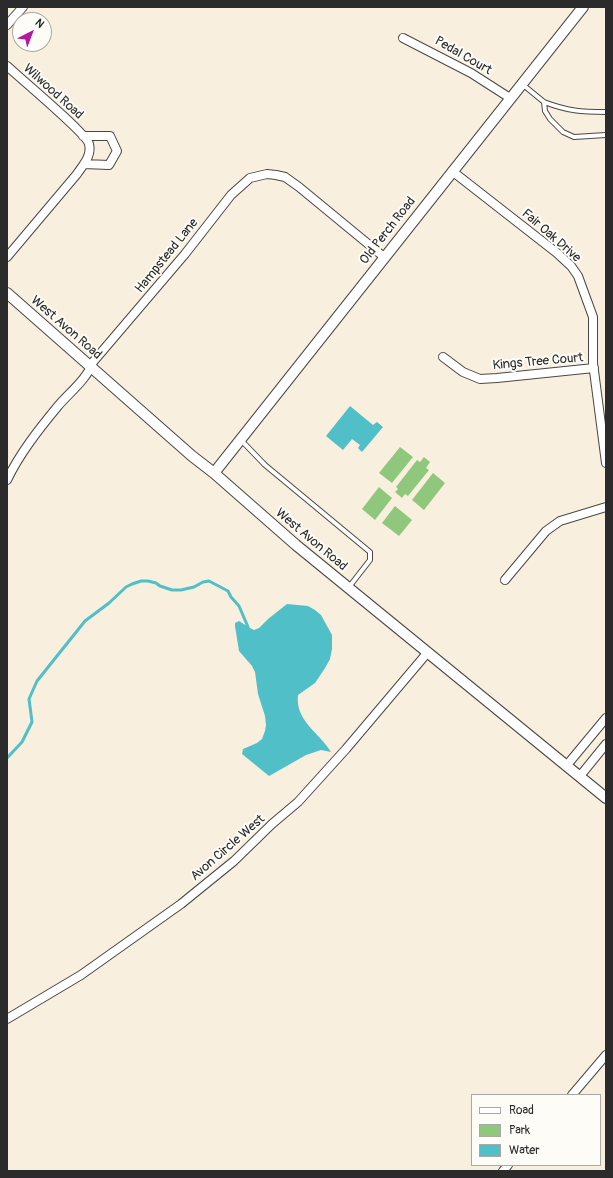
<!DOCTYPE html>
<html>
<head>
<meta charset="utf-8">
<style>
  body { margin:0 }
  #map { position:relative; width:613px; height:1178px; overflow:hidden; background:#f8efde; font-family:Pangolin,sans-serif }
  canvas { display:block }
  .frame { position:absolute; inset:0; border:8px solid #2b2b2b; pointer-events:none }
  .legend { position:absolute; left:471px; top:1094px; width:130px; height:72px; box-sizing:border-box; background:#fdfcf7; border:1px solid #a9a8a5; margin:0; padding:5px 7px; list-style:none; font-size:12px; color:#2b2b2b }
  .legend li { display:flex; align-items:center; gap:8px; height:20px }
  .legend b { width:20px; border:1px solid #a9a8a5 }
  .north { position:absolute; left:12px; top:12px; width:40px; height:40px; box-sizing:border-box; background:#fdfcf7; border:1px solid #a9a8a5; border-radius:50%; rotate:42deg; font-size:11px; font-weight:700; line-height:16px; text-align:center; color:#2b2b2b }
  .north::after { content:''; display:block; margin:auto; width:14px; height:18px; background:#b5179e; clip-path:polygon(50% 0,100% 100%,50% 72%,0 100%) }
</style>
</head>
<body>
<div id="map">
<canvas width="613" height="1178"></canvas>
<div class="frame"></div>
<ul class="legend">
<li><b style="height:5px;background:#fff"></b>Road</li>
<li><b style="height:11px;background:#8fc87c"></b>Park</li>
<li><b style="height:11px;background:#51bfc8"></b>Water</li>
</ul>
<div class="north">N</div>
</div>
<script>
const ctx = document.querySelector('canvas').getContext('2d');
ctx.lineJoin = 'round';
function fill(path, color) { ctx.fillStyle = color; ctx.fill(path, 'evenodd'); }
function trace(path, color, width, dash) { ctx.strokeStyle = color; ctx.lineWidth = width; ctx.lineCap = dash ? 'butt' : 'round'; ctx.setLineDash(dash || []); ctx.stroke(path); }
function write(font, color, halo, rows, align = 'center') {
  ctx.font = font + ' Pangolin,sans-serif'; ctx.lineWidth = 4; ctx.setLineDash([]); ctx.textBaseline = 'middle'; ctx.strokeStyle = halo; ctx.fillStyle = color; for (const [text, x, y, turn = 0] of rows) {
    ctx.save(); ctx.translate(x, y); ctx.rotate((+turn || 0) * Math.PI / 180); ctx.textAlign = isNaN(turn) ? turn : align; if (halo) ctx.strokeText(text, 0, 0); ctx.fillText(text, 0, 0); ctx.restore();
  }
}
fill(new Path2D(`
  M400,447l13,10 -21,26 -13,-10z
  M424,457l6,5 -4,6 3,2 -21,26 -3,-2 -3,4 -7,-6 3,-3 -2,-2 21,-27 3,2z
  M433,473l12,10 -21,27 -12,-10z
  M379,487l13,11 -17,22 -13,-11z
  M395,506l17,14 -13,16 -17,-13z`), '#8fc87c');
fill(new Path2D(`
  M350,406l23,19 4,-3 6,5 -21,25 -4,-4 2,-3 -8,-6 -9,11 -17,-14z
  M287,604l21,2 7,4 6,5 11,20v14l-2,10 -5,9 -10,15 -17,12c-3,26 21,37 33,57l-10,-2 -15,5 -35,20 -2,1 -27,-22 1,-5 14,-6 5,-4 3,-8 1,-6 -1,-9 -7,-22 -3,-22 -3,-6 -13,-15 -4,-25v-3l4,-2 11,7 4,2 5,-2 9,-9z`), '#51bfc8');
trace(new Path2D(`
  M7,758l15,-16 10,-20 -3,-23 8,-18 48,-60 24,-18 17,-16 6,-3 9,-3h7l8,2 4,3 12,4h9l13,-3 9,-5 6,-1 19,10 3,6 8,9 9,21`), '#51bfc8', 3);
const service = new Path2D(`
  M522,84l22,18 1,9 5,8 13,13 11,5 32,-2
  M544,102c24,9 37,10 62,10
  M240,439l25,26 105,87v8l-21,27`);
const minor = new Path2D(`
  M7,25l16,-18
  M403,38l68,35 39,25
  M7,66c12,11 80,68 82,78 3,12 -6,21 -12,30l-70,83
  M83,136h27l7,15 -8,14 -25,-1
  M452,171l105,82 14,13 7,10 15,41v46l13,100
  M443,357l20,15 17,7 17,-1 97,-10
  M7,480c13,-27 32,-51 51,-74 12,-14 29,-27 35,-44l92,-108 46,-59 19,-17 17,-4 9,1 9,2 14,10 85,70
  M505,580l41,-49 14,-10 46,-14
  M567,765l39,-47
  M580,776l26,-32
  M7,1019l74,-44 100,-71 53,-43 38,-37 26,-22 48,-53 82,-97
  M572,1095l34,-40
  M503,1171l5,-6`);
const tertiary = new Path2D(`
  M7,293l185,163 22,17 82,72 310,253
  M214,473l369,-466`);
trace(service, '#4a4846', 6);
trace(minor, '#4a4846', 10);
trace(tertiary, '#4a4846', 12);
trace(service, '#fff', 4);
trace(minor, '#fff', 8);
trace(tertiary, '#fff', 10);
write('13px', '#2b2b2b', '#fdfcf7', [
  ["Pedal Court",463,56,30],
  ["Wilwood Road",53,92,42],
  ["Old Perch Road",388,231,-52],
  ["Fair Oak Drive",551,236,41],
  ["Hampstead Lane",167,256,-51],
  ["West Avon Road",66,328,41],
  ["Kings Tree Court",538,362,-5],
  ["West Avon Road",311,540,40],
  ["Avon Circle West",228,848,-41]
]);
</script>
</body>
</html>
